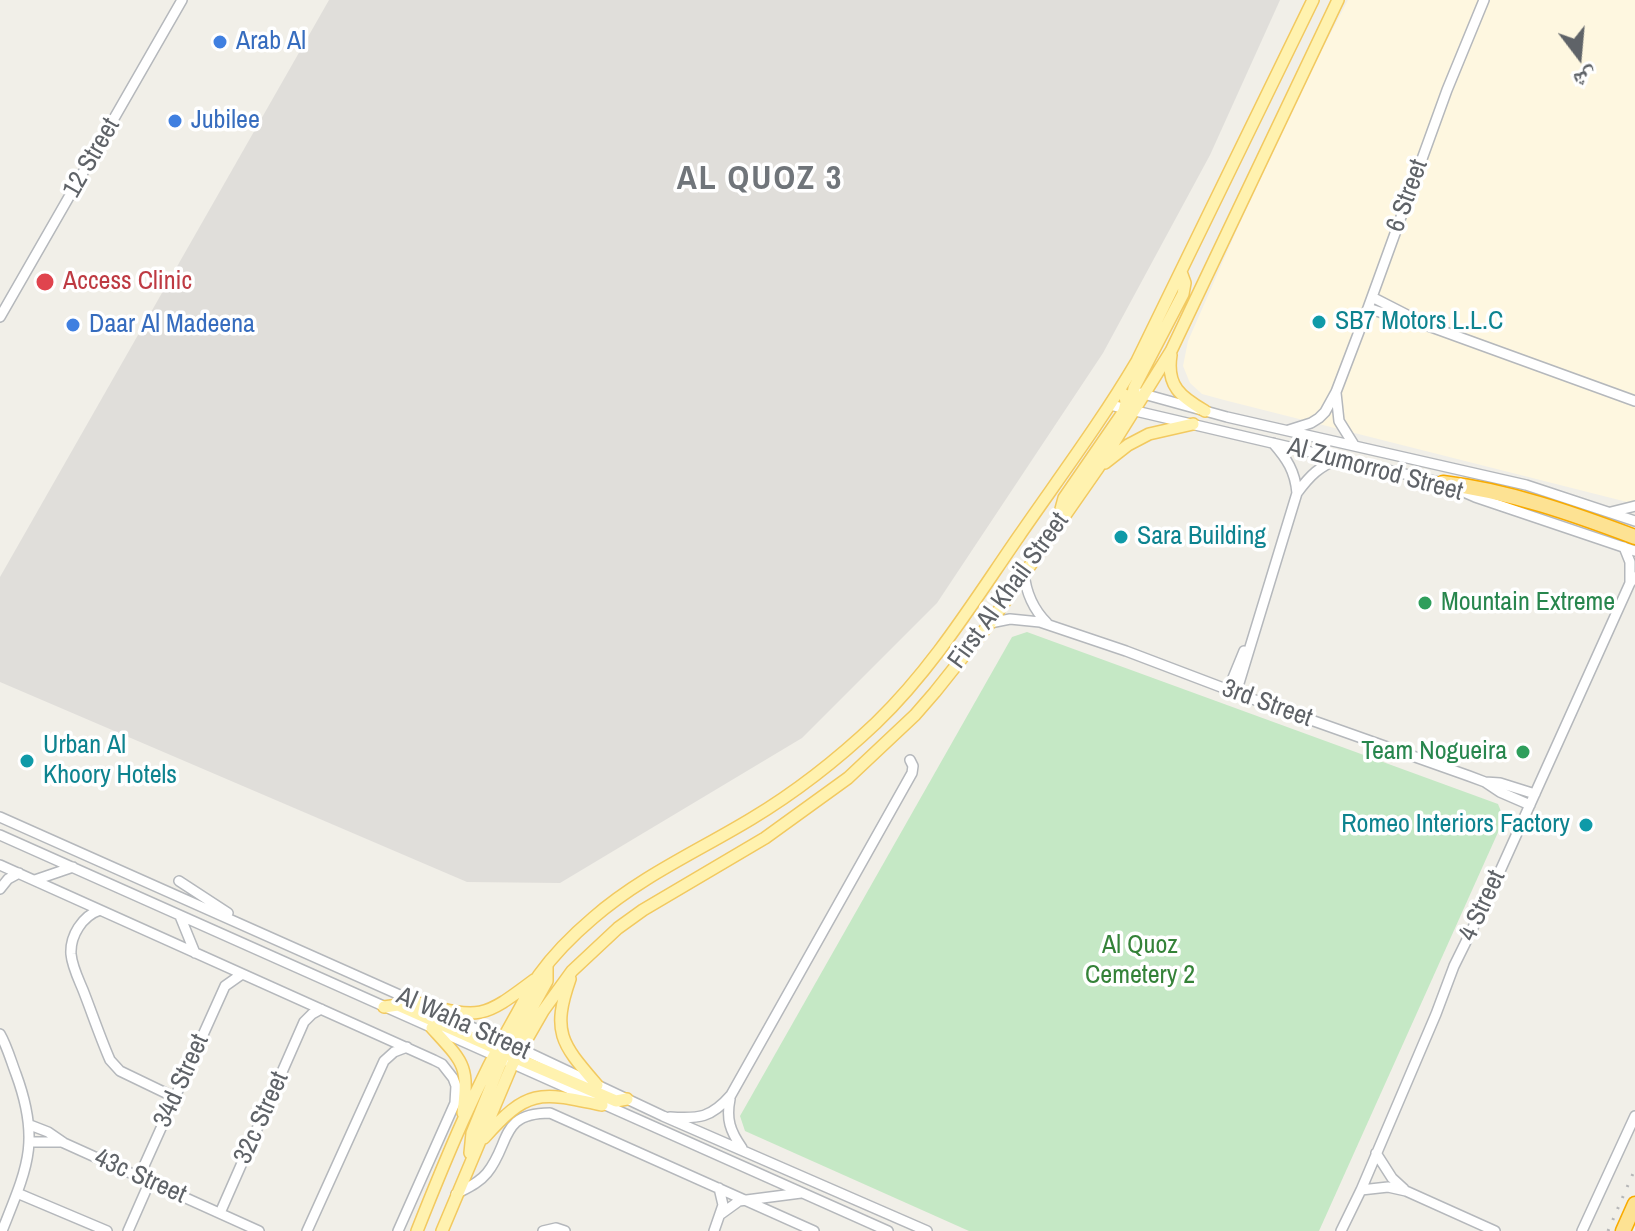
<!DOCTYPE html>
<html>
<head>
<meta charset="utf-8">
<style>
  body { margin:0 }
  #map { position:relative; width:1635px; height:1231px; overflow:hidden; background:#f1efe8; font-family:"Archivo Narrow","Noto Naskh Arabic",sans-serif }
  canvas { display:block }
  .north { position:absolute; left:1539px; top:16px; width:80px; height:80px; -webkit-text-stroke:6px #fff; paint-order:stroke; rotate:164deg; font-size:22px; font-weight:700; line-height:32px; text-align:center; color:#5f6368 }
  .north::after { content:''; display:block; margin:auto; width:28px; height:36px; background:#5f6368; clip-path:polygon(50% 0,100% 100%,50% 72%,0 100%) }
</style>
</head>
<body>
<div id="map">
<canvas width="1635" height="1231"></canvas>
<div class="north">ش</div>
</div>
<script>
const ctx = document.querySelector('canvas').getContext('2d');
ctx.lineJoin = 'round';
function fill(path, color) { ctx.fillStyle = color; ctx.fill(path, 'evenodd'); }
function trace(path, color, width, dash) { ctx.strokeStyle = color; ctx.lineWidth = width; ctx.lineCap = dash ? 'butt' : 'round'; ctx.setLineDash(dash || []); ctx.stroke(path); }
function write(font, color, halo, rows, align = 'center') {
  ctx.font = font + ' "Archivo Narrow",sans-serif'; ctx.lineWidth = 7; ctx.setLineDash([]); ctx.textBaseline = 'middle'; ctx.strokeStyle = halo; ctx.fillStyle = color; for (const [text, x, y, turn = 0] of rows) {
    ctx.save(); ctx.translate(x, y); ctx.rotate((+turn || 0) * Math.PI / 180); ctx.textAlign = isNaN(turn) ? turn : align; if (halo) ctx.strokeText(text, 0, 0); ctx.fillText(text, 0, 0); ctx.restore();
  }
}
fill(new Path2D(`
  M1348,0h287v504l-411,-104 -22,-6 -12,-11 -7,-17 5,-25 50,-114 76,-162z`), '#fef7e0');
fill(new Path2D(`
  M329,0h951l-70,155 -107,198 -166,250 -135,135 -242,145 -93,-1 -467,-200v-105z`), '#e0deda');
fill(new Path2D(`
  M1027,632l471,172 6,15 -185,412h-350l-224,-100 -5,-15 272,-479z`), '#c5e8c5');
const minor = new Path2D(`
  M1372,297l45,23
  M1368,308l38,13 17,3 212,77
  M0,317l182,-317
  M1140,393l87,24 299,68 109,36
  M1336,393l3,28 15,24
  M1110,405l333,78 32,14 160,54
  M1289,430l22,-7 8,-5 6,-6 11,-20 32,-84 79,-218 37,-90
  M1273,443c14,16 22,28 24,50
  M1611,512l24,-6
  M1624,547l6,15v21
  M1024,573c2,20 9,36 23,50
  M990,623l20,-4 30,3 86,29 137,52 206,73 16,6 15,1 35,11
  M1228,690l16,-39
  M1236,693l61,-200c14,-19 22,-26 43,-35
  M1485,782l15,10 30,13
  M0,817l521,232 142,67 264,115
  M0,835l888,396
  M0,865l434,195 8,4 11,14 3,8 -1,17 -57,128
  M35,880l38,-13
  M179,881l49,32
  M0,889l8,-10 11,-6
  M100,910c-18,6 -30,26 -29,44 1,12 7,24 12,36 9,23 17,47 27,70l10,11 54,26
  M180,916l15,37
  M0,1034c7,12 11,27 16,40 25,68 11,94 -14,157
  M730,1099c-4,20 0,32 12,49
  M670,1117c29,2 41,1 61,-22l181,-322 1,-7 -3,-6
  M30,1125l18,7 16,11 195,88
  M30,1142h31
  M1376,1153l16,25 12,11
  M139,1177l86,-191 17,-12
  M1361,1190l27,-3 18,4 89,40
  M17,1193l90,38
  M456,1194c11,-6 23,-11 31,-21 24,-30 12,-60 63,-60l264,118
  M220,1213l84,-191 8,-8 9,-5
  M721,1214l18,-13 62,-8
  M128,1231l22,-50
  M307,1231l77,-170 10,-9 13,-5
  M543,1231l13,-3 9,3
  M714,1231l9,-26 -4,-17
  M1341,1231l20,-41 75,-176 18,-48 37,-75 139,-308 5,-6
  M1582,1231l53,-115`);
const major = new Path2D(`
  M1171,355c-5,31 10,42 34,56
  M1134,410l-2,-11 2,-11 49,-94 2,-11 -4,-11
  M1105,463l23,-18 21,-11 44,-10
  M1062,518l-1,-9 3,-11 60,-87 2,-8 -1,-8
  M570,979c-19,54 -8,65 27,106
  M418,1003c63,16 64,16 116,-23
  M384,1007l14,-2 99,44 11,1 13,-1
  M432,1028c32,35 37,37 31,85
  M507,1053l40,-72v-16
  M509,1055l107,46 11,-2
  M484,1138c44,-50 56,-46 118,-33
  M470,1153l2,-20 31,-76v-12
  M417,1231c29,-73 59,-146 98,-214 8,-14 15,-29 24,-42 15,-21 34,-40 54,-57 47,-41 105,-67 158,-99 45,-27 87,-60 125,-96 57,-55 98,-122 143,-187 40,-58 82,-114 118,-175l176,-361
  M442,1231l70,-166 31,-54 29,-40 46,-43 25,-18 122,-72 83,-60 67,-63 20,-23 55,-69 108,-155 73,-117 167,-351`);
const highway = new Path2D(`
  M1443,483c66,8 131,31 192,54
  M1623,1231l12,-27`);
trace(minor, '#b5b8bc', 12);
trace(major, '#f2c960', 14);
trace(highway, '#f9ab00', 17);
trace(minor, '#fff', 9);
trace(major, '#fff2af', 11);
trace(highway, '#fde293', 14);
trace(new Path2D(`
  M1608,1231l27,-62`), '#b6b7b8', 3, [2, 10]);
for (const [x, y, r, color] of [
  [220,42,8,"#3f7fe0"],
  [175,121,8,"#3f7fe0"],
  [45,282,10,"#e0444e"],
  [1319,322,8,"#0f9aa8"],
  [73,325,8,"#3f7fe0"],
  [1121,537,8,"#0f9aa8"],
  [1425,603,8,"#2e9e5b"],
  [1523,752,8,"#2e9e5b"],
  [27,761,8,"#0f9aa8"],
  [1586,825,8,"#0f9aa8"]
]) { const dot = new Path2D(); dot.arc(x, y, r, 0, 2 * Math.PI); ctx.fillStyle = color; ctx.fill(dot); trace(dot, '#fff', 3); }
write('26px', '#366cbe', '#fff', [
  ["Arab Al",236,42],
  ["Jubilee",191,121],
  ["Daar Al Madeena",89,325]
], 'left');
write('26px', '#5f6368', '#fff', [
  ["12 Street",92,158,-60],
  ["6 Street",1408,196,-70],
  ["Al Zumorrod Street",1375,470,15],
  ["First Al Khail Street",1009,591,-54],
  ["3rd Street",1267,704,20],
  ["4 Street",1483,906,-65],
  ["Al Waha Street",463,1024,24],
  ["34d Street",182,1081,-66],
  ["32c Street",262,1118,-66],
  ["43c Street",140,1177,24]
]);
write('26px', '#be3a42', '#fff', [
  ["Access Clinic",63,282]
], 'left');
write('26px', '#0d838f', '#fff', [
  ["SB7 Motors L.L.C",1335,322],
  ["Sara Building",1137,537],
  ["Urban Al",43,746],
  ["Khoory Hotels",43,776],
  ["Romeo Interiors Factory",1570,825,"right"]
], 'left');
write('26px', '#27864d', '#fff', [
  ["Mountain Extreme",1441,603],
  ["Team Nogueira",1507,752,"right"]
], 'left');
write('26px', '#348238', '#fff', [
  ["Al Quoz",1140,946],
  ["Cemetery 2",1140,976]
]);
ctx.letterSpacing = '2px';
write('bold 34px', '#70757a', '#fff', [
  ["AL QUOZ 3",760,180]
]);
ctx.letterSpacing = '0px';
</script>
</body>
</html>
